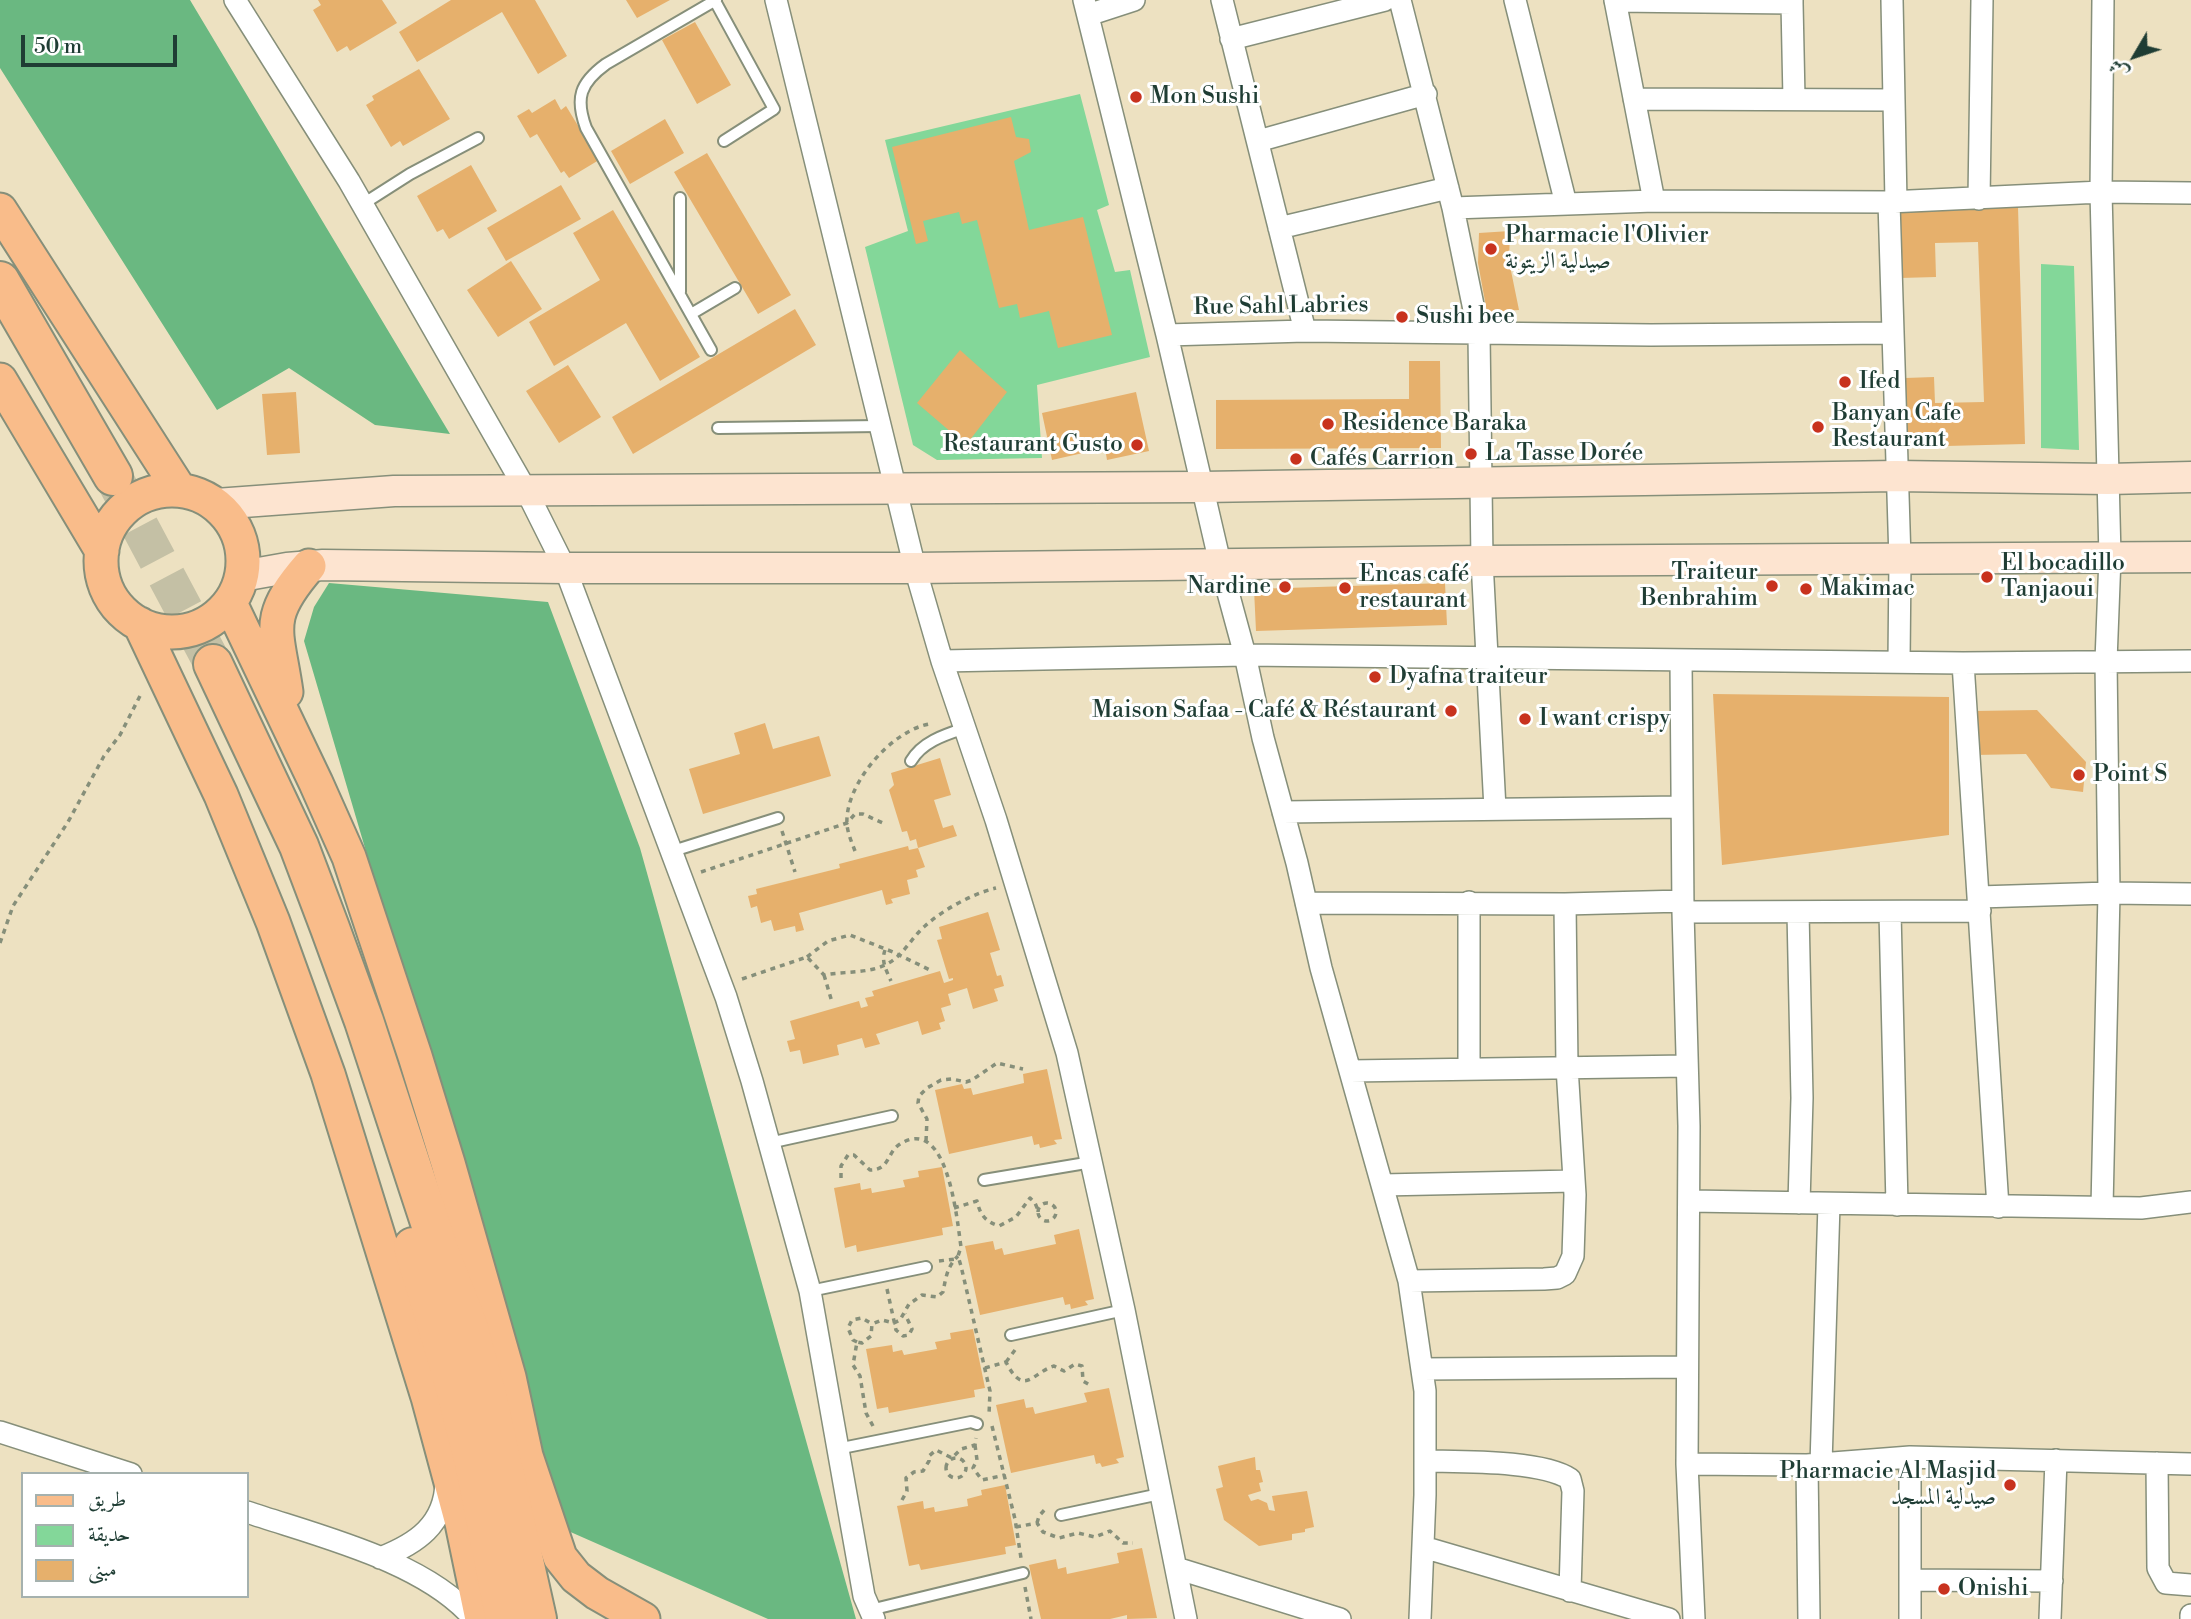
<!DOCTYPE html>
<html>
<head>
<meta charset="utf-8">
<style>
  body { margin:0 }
  #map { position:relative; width:2191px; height:1619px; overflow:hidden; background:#ede1c1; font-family:"Libre Bodoni",Amiri,serif }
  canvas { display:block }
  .legend { position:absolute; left:21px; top:1472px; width:228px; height:126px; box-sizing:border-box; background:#fff; border:2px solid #a5b1ae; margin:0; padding:9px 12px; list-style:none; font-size:21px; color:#1f3d34 }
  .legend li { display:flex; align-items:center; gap:14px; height:35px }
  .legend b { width:35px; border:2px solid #a5b1ae }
  .north { position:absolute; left:2100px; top:21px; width:70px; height:70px; -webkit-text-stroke:5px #fff; paint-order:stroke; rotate:231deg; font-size:19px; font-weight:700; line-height:28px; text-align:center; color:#1f3d34 }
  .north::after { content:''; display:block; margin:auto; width:24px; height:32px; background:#1f3d34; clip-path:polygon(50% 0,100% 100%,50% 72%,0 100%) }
  .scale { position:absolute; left:21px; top:35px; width:156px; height:32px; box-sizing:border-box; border:4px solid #1f3d34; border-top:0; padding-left:9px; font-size:21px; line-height:24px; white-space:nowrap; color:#1f3d34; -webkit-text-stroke:5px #fff; paint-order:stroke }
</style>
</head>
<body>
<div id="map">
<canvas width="2191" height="1619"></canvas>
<ul class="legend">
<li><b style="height:9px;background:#f9bc8a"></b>طريق</li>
<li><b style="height:19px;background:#83d799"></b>حديقة</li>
<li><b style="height:19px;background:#e6b06c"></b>مبنى</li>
</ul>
<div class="north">ش</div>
<div class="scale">50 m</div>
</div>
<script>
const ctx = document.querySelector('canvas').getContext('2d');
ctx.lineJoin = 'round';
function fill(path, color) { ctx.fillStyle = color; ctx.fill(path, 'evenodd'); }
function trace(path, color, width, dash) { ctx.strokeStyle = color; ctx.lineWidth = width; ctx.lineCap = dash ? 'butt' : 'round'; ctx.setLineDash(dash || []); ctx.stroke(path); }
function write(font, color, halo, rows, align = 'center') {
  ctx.font = font + ' "Libre Bodoni",Amiri,serif'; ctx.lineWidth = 6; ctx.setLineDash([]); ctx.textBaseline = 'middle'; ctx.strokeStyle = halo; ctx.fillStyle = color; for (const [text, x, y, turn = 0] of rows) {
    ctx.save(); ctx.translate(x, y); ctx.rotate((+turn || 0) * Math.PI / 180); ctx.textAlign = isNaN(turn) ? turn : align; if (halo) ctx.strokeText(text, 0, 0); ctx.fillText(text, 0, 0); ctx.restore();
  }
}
fill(new Path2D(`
  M1080,94l29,111 -12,5 18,62 15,-2 20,87 -113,28 5,73 -105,2 -24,-15 -48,-198 43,-16 -23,-91z
  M2041,264l33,2 5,184 -38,-2z`), '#83d799');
fill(new Path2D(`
  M0,0h190l260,434 -75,-9 -86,-57 -72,42 -217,-342z
  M329,583l219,19 92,246 216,771h-88l-202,-89 -262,-889 10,-34z`), '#6ab881');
fill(new Path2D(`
  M318,0h64l15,23 -47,28 -3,-5 -10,6 -24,-42 8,-5z
  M451,0h84l32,56 -29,18 -36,-62 -85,50 -18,-30z
  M626,0h44l-33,18z
  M695,22l36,63 -34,19 -35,-64z
  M419,69l31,50 -47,27 -3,-5 -9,6 -25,-42 8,-5 -2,-4z
  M555,99l6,11 5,-4 33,54 -30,18 -5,-7 -3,2 -24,-39 -7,4 -13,-22 12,-7 3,4z
  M1011,117l5,20 13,2 2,13 -17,9 15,69 54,-13 29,118 -54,13 -9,-37 -29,7 -3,-14 -18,4 -22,-88 -15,4 -3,-12 -36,9 5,20 -12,3 -24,-97z
  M665,119l19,34 -54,31 -19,-33z
  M707,153l84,142 -33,19 -84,-142z
  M471,165l26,46 -48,28 -6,-10 -6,3 -20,-36z
  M561,185l20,34 -75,42 -19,-33z
  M2018,207l7,237 -118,3 -2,-69 29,-1 1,26 49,-1 -6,-160 -43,1 1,34 -36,1 -3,-68z
  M613,210l87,147 -40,24 -34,-58 -72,43 -25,-44 71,-42 -27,-47z
  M1510,231l-1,30 10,49 -32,2 -9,-49 1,-30z
  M511,261l31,48 -44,28 -31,-47z
  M795,309l21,36 -183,109 -21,-37z
  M960,350l47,42 -41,53 -49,-42z
  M1409,361h31l1,87 -225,1v-49l193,-1z
  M568,365l33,52 -42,26 -33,-52z
  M296,392l4,61 -33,2 -5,-61z
  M1136,392l13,59 -42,9 -2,-12 -53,12 -10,-47z
  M1445,583l2,42 -191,6 -2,-42z
  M1713,694l236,3v138l-227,30z
  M2037,710l49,52 -3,30 -32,-4 -25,-34 -51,1 -1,-44z
  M765,723l8,26 46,-13 12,40 -128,38 -14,-45 51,-15 -6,-21z
  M940,758l11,37 -17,5 9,28 10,-3 4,11 -39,12 -2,-9 -6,2 -3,-10 -5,1 -13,-42 5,-5 -3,-12z
  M908,846l1,4 9,-2 7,19 -9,3 2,7 -11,3 3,14 -19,5 2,4 -7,2 -4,-15 -83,23 5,17 -8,2 -1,-6 -21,5 -3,-11 -10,3 -4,-17 -6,2 -3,-12 9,-2 -1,-5 84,-21 -1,-4z
  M988,912l12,38 -10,3 7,23 4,-1 3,11 -10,3 4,12 -25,8 -6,-21 -19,6 3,11 -10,3 4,13 -6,2 2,6 -19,6 -4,-14 -42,13 4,10 -15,4 -3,-10 -25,7 2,10 -36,9 -3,-14 -10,2 -3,-11 8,-2 -5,-18 69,-20 2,7 7,-2 -3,-8 9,-2 -2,-5 68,-20 4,12 9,-3v-2l-4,1 -12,-39 5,-1 -3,-12z
  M1047,1069l15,70 -8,1 3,4 -17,4 -1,-4 -5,1 -2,-9 -83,18 -14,-64 27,-6 2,5 7,-1 2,7 51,-12 -1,-9z
  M942,1167l11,59 -11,2 1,7 -86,17 -1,-7 -11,3 -11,-60 26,-5 1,7 10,-2 1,5 33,-6 -2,-7 16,-3 -1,-6z
  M1079,1229l15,70 -9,2 3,4 -17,4 -1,-5 -5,1 -2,-8 -83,18 -15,-69 28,-5 2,9 7,-2 2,7 52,-11 -2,-9z
  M973,1329l12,59 -11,2 1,7 -86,16 -1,-6 -11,2 -11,-60 26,-4 1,7 9,-2 2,5 33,-6 -2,-7 16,-3 -1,-6z
  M1109,1388l15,69 -8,2 3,4 -17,4 -2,-4 -4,1 -2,-9 -83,18 -15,-68 28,-6 2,9 7,-1 2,7 52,-12 -3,-9z
  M1255,1457l1,13h4l3,12 -4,1 2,8 -13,4 3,6 7,-2 9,4 2,7 6,1 -3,-15 35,-5 7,36 -9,2v3l-13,2v6l-33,6 -35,-26 -8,-31 7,-2 -5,-21z
  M1005,1485l11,60 -11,2 1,7 -85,16 -2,-6 -10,2 -12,-60 26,-5 1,8 10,-2 1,5 33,-6 -1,-7 15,-4 -1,-5z
  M1142,1548l15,70 -30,1v-4l-17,4h-69l-12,-54 27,-6 2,10 8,-2 1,7 52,-11 -2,-10z`), '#e6b06c');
trace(new Path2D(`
  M113,476l100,188`), '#c4c0a5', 38, [38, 19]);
const lane = new Path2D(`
  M715,1l59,108 -50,32
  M680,198v94
  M363,204l47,-30 68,-36
  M691,314l44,-26
  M711,350l-125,-222c-11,-30 -6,-45 20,-64l110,-64
  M718,428l162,-2
  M911,761c11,-19 33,-26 54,-33
  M673,851l105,-33
  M769,1143l123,-27
  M984,1180l108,-18
  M810,1291l116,-24
  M1011,1335l113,-25
  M837,1449l134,-27 6,2
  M1061,1515l99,-21
  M870,1610l153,-37`);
const street = new Path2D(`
  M235,0l114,181 178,311 38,76 161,429 26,84 58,210 54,305 10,23
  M776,0l139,568 27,93 54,159 71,233 57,257 62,309
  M1084,0l83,335 53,228 25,92 18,83 34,125 24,105 88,313 16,110v104l-5,124
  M1222,0l83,331
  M1400,0l53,208 26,126 3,227 13,248
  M1515,0l51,204
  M1615,0l39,201
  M1892,0l4,202
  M1615,1l177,2v-3
  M1792,3l2,96
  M1088,15l46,-15
  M1231,39l154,-39
  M1634,99l258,1
  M1258,141l168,-47
  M1979,199l3,-199
  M1889,202l11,358 -1,102
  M1453,208l201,-7 235,1 212,-10 90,1
  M1279,228l169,-40
  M1167,335l138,-4 346,4 242,-2
  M1681,660l2,252 6,214 -2,338 7,155
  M942,661l303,-6 718,8 228,-2
  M1963,663l35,544
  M1283,812l399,-5
  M1979,897l130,-4 82,1
  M1306,903l259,1 118,-3
  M1683,912l297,-1
  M1798,912l4,186 -3,105
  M1890,912l7,293
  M1469,1069v-167
  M1350,1071l337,-5
  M1382,1185l192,-4
  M1689,1201l452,7 50,-6
  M2102,1207l7,-314 -3,-232 4,-104 -9,-365 2,-192
  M1409,1281l135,-2 13,-1 8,-4 8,-18 2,-61 -8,-128 -2,-163
  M1422,1369l264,-2
  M0,1432l131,42
  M1910,1457v162
  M1425,1461c36,1 116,-1 145,18l3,12 -3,100
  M2157,1463l1,105 8,15 25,2
  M1687,1464l120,1 103,-8 281,7
  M1821,1464l8,-260
  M1807,1465l2,154
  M247,1512c71,24 178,49 227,107
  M1423,1547l246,72
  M380,1558c36,-14 65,-33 66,-76
  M1176,1568l164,51
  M1910,1580l142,1
  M2050,1619l6,-159
  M2191,1619v-4`);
const secondary = new Path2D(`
  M216,504l178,-13 808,-4 694,-11 212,3 83,-2
  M242,576l45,-8 36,-3 242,3h350l567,-7 709,-4`);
const primary = new Path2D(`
  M0,210l179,279
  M0,380l102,171
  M101 561a71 71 0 1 1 142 0a71 71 0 1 1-142 0Z
  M230,603l86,180 33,74 66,199 33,107 61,214 17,79 34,101 16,20 21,16 46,26
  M140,624l81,171 52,127 55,152 100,323 34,126 20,96
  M286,692c-9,-63 -23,-73 23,-126`);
const highway = new Path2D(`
  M0,281l113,195
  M213,664l86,182 31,82 34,93 76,232 28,72 19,70 50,224
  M413,1247l37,122 24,94 31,156`);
trace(lane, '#868f7a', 14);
trace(street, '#868f7a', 24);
trace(secondary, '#868f7a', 33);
trace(primary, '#868f7a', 37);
trace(highway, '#868f7a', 42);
trace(new Path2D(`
  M782,831l13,41
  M855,851c-3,-8 -7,-17 -8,-26 -3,-40 44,-94 82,-101
  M701,872l146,-49 8,-9h8l22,10
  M0,943l13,-37 55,-84 36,-66 16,-21 22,-43
  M885,950c-4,11 1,20 6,31
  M807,957l21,-16 22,-6 43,17 37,18
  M824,975l8,27
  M742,979l65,-22 17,18c21,-4 44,-1 63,-11 17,-9 24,-26 38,-38 19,-17 47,-32 71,-38
  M926,1141l1,-22 -9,-16 1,-7 8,-8 14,-8 11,-1 14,3 6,-2 25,-17 26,6
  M841,1178v-12l7,-11h6l16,15c20,0 17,-18 30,-26 48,-30 57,76 61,103l-3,9 3,10 29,125 -1,24
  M1038 1212a9 9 0 1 1 18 0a9 9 0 1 1-18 0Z
  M954,1208l23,-7c3,14 9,21 22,25l17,-9 14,-19 5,5 3,7
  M939,1261l16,-2
  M887,1289l9,41 7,6 6,-1 3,-6 -7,-15
  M857,1342l-4,-2 -5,-12 4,-8 10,-2 10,6
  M1006,1362l9,-12
  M985,1368l21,-6c18,36 27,10 48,4l10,5 11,-7 7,2 1,15 7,4
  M873,1426l-7,-13 -6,-37 -7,-11 4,-23 5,1 9,-7 1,-12 10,-4 12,3 6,-3 9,-16 6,-4 7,-5 15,2 6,-5c3,-15 4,-25 15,-36
  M992,1426l23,93 6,39
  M975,1445l2,15 -4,8 9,12 23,-5
  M946 1468a10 10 0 1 1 20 0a10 10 0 1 1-20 0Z
  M902,1500l5,-9 -1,-13 8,-6 9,-1 6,-10v-5l7,-6 16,8 9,-9 14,-4 1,-7
  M1037,1523l2,-7 8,-9
  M1016,1527l21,-4 6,9 16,6 19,-5 17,4 15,-6 13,12h10
  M1025,1587l6,32`), '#868f7a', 3.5, [5, 5]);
trace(lane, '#fff', 10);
trace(street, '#fff', 21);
trace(secondary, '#fde4d0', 30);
trace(primary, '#f9bc8a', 33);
trace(highway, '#f9bc8a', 38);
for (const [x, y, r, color] of [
  [1136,97,7,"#c8321e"],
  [1491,249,7,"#c8321e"],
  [1402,317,7,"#c8321e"],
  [1845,382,7,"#c8321e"],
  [1328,424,7,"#c8321e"],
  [1818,427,7,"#c8321e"],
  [1137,445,7,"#c8321e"],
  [1471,454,7,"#c8321e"],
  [1296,459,7,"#c8321e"],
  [1987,577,7,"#c8321e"],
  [1772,586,7,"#c8321e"],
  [1285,587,7,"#c8321e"],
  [1345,588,7,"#c8321e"],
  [1806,589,7,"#c8321e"],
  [1375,677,7,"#c8321e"],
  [1451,711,7,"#c8321e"],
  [1525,719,7,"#c8321e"],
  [2079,775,7,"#c8321e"],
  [2010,1485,7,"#c8321e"],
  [1944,1589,7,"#c8321e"]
]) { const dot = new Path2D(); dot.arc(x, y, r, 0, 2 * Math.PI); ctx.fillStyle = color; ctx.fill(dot); trace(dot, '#fff', 2.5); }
write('23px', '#1f3d34', '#fff', [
  ["Mon Sushi",1150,97],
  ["Pharmacie l'Olivier",1505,236],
  ["صيدلية الزيتونة",1505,262],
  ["Sushi bee",1416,317],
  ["Ifed",1859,382],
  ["Banyan Cafe",1832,414],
  ["Restaurant",1832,440],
  ["Residence Baraka",1342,424],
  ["Restaurant Gusto",1123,445,"right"],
  ["La Tasse Dorée",1485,454],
  ["Cafés Carrion",1310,459],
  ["El bocadillo",2001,564],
  ["Tanjaoui",2001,590],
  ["Traiteur",1758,573,"right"],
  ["Benbrahim",1758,599,"right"],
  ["Encas café",1359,575],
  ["restaurant",1359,601],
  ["Nardine",1271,587,"right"],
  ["Makimac",1820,589],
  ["Dyafna traiteur",1389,677],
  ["Maison Safaa - Café & Réstaurant",1437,711,"right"],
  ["I want crispy",1539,719],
  ["Point S",2093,775],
  ["Pharmacie Al Masjid",1996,1472,"right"],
  ["صيدلية المسجد",1996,1498,"right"],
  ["Onishi",1958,1589]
], 'left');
write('23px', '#1f3d34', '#fff', [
  ["Rue Sahl Labries",1281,307,-1]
]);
</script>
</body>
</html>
